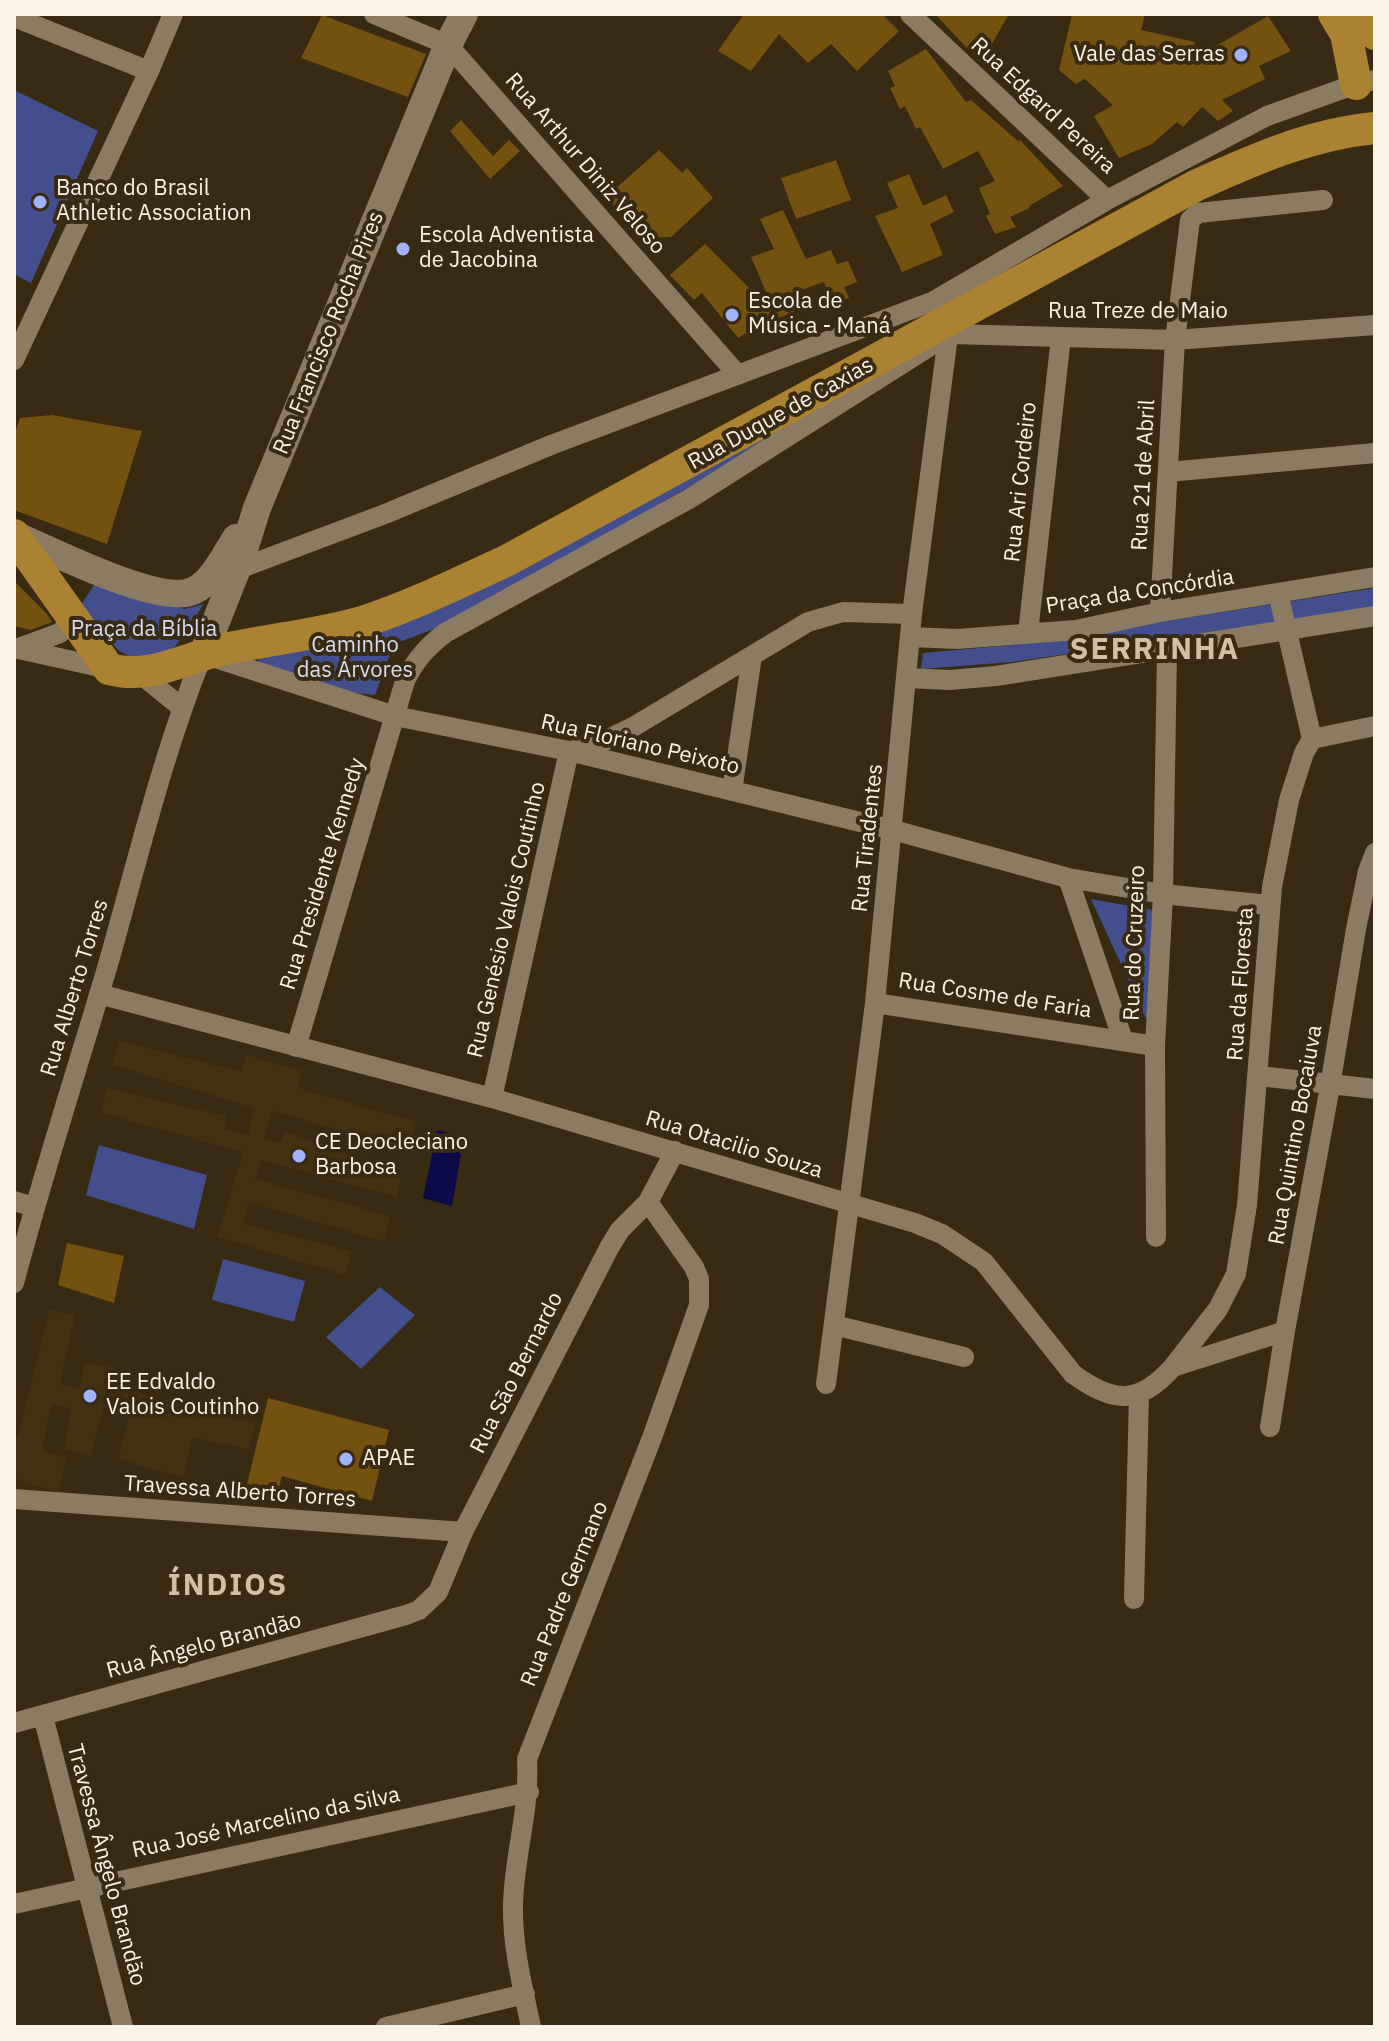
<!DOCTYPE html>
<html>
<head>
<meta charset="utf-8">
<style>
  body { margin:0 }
  #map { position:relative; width:1389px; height:2041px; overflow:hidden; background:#382a13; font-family:"IBM Plex Sans",sans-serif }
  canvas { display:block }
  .frame { position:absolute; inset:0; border:16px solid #fcf2e5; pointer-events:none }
</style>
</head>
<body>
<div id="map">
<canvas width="1389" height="2041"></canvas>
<div class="frame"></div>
</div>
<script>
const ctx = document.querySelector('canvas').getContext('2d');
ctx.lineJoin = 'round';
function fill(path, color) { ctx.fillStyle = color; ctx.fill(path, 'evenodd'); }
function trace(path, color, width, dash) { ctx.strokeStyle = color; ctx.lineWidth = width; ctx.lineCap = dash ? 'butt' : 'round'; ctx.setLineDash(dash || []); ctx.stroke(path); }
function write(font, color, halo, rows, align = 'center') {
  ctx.font = font + ' "IBM Plex Sans",sans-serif'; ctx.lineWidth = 8; ctx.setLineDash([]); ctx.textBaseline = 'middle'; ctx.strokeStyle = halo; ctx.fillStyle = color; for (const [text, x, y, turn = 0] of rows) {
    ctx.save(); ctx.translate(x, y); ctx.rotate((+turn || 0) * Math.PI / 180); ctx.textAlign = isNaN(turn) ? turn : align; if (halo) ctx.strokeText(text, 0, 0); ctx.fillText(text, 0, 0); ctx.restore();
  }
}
fill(new Path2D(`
  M118,1041l123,31 6,-17 55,16 -4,17 118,34 -5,28 -139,-39 -8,27 16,5 5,-11 116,39 -4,26 -136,-37 -6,19 135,37 -6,26 -135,-40 -6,21 109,29 -7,23 -128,-38 26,-85 -142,-39 6,-25 119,28 -1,13 23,6 6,-27 -141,-43z
  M49,1310l26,5 -15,69 19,4 6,-26 28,6 -2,17 144,39 -6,26 -56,-13 -10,41 -65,-19 12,-43 -26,-8 -14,49 -26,-8 7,-40 -19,-6 -10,47 25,9 -9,33 -44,-13v-42h4z`), '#433113');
fill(new Path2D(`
  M14,90l84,41 -67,152 -17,-9z
  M913,348l-197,123 -163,96 -92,52 -67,25 -19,51 -19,-2 -93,-27 -14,-17 125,-24z
  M96,582l57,20 32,7 19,-5 -30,44 -36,13 -20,-11 -39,-42z
  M1375,588v20l-30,5 -333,49 -91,7 2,-16 89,-8z
  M1091,899l61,11 -3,115z
  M99,1145l108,30 -13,54 -108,-34z
  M223,1259l82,22 -11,41 -82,-22z
  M380,1287l35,28 -54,54 -35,-32z`), '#434f8c');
fill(new Path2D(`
  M437,1130l27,7 -12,69 -29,-8z`), '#0d0a4a');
fill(new Path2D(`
  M744,14h138l17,17 -42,40 -26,-27 -23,19 -29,-29 -28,37 -33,-20z
  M935,14h74l-28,49z
  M1072,14h73l-4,16 54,12 -2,17 75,-43 23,35 -32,15 6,13 -43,21 11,11 -15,10 -16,-14 -19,20 -6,-5 -25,22 -33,14 -25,-42 19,-11 -28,-26 -9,5 -17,-14z
  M322,15l104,39 -18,43 -107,-39z
  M926,49l40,53 5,-2 47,41 2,-1 43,46 -34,20 1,2 -20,9 6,10 -21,7 -9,-18 4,-2 -11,-26 16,-7 -17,-30 -35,18 -23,-42 -4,2 -11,-23 -5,3 -10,-21 5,-2 -7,-15z
  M461,120l32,36 16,-16 11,11 -30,28 -40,-48z
  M659,150l23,23 5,-5 26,30 -42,39 -24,1 -41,-41z
  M836,160l15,40 -55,19 -15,-41z
  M909,174l14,32 23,-11 8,17 -24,12 13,31 -41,17 -27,-56 23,-8 -11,-25z
  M783,210l23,49 25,-9 6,14 11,-3 9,21 -13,5 5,11 -16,5 -9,-21 -37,13 7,17 -23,9 1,2 -15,7 -1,-3 -18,11 -36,-45 -8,7 -24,-25 35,-31 71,71 -25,-58 23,-8 -14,-30z
  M52,415l90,16 -35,113 -93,-34v-81l2,1 4,-12z
  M14,581l32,32 6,9 -21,8 -17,-4z
  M67,1243l57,13 -10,47 -56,-18z
  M268,1398l121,32 -17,71 -90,-25 -4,14 -31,-6z`), '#73510f');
trace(new Path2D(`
  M374,14l74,31 290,330
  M910,14l197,186
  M14,17l135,54
  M14,360l135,-289 24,-57
  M1168,472l207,-19
  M236,570l149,-56 166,-69 383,-144 173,-101 160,-84 89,-32 19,-4
  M1160,612l15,-272 15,-120 8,-7 125,-13
  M1028,633l33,-296
  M911,637l46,2 119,-9 84,-18 215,-35
  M14,648l95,21
  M19,648l41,-15 14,-15
  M139,673l42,34
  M906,678l44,2 46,-4 379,-60
  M1312,739l63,-13
  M571,751l31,-9 31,-15 175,-105 35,-10 69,2
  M732,791l20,-135
  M1068,878l55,162
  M99,994l393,104 423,125 27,11 42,28 89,112c41,30 66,31 100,-7l112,-36
  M875,1003l280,43
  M296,1047l109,-366c10,-21 22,-34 40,-48l244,-134 260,-165 226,6 200,-15
  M1259,1076l116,13
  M492,1098l77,-347
  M14,1201l20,6
  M1156,1237l-1,-191 8,-152 4,-243
  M14,1283c28,-106 62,-210 93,-315 30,-105 55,-213 96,-314l192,62 174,35 324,79 175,48 95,16 106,11
  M834,1325l130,32
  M1173,1367l45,-58 18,-35 11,-69 25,-318 17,-87 15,-47 8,-14 -34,-146
  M826,1384l49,-381 37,-389 37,-286
  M1270,1427l15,-96 44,-239 27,-163 12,-58 7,-18
  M14,1499l449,33
  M1134,1599l5,-204
  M43,1716l80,311
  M14,1723l392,-108 13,-5 19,-18 25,-60 146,-284 11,-18 28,-28 27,-51
  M14,1904l515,-112
  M386,2027l139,-33
  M531,2027c-8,-39 -19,-81 -18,-122 1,-50 17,-93 14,-146l126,-324 46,-130v-26l-5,-12 -46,-65`), '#8b7b62', 20);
trace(new Path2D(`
  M17,536c35,15 143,70 176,55 19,-8 32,-36 43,-53
  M203,654l39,-98 15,-48 191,-463 16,-31`), '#8b7b62', 28);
trace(new Path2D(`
  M1334,14l12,20 10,50
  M1350,14l25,20
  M14,535l95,134c41,11 73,-10 112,-19 48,-11 98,-15 144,-29 49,-16 95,-39 141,-60l691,-376c58,-26 114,-51 178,-57`), '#ab8231', 32);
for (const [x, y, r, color] of [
  [1241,55,8,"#a1b3fd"],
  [40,202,8,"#a1b3fd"],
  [403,249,8,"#a1b3fd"],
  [732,315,8,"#a1b3fd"],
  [299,1156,8,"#a1b3fd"],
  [90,1396,8,"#a1b3fd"],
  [346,1459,8,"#a1b3fd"]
]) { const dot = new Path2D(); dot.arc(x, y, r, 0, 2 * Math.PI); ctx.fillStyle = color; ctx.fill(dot); trace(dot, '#382a13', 3); }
write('22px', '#fcf2e5', '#382a13', [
  ["Vale das Serras",1225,55,"right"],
  ["Banco do Brasil",56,189],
  ["Athletic Association",56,214],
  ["Escola Adventista",419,236],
  ["de Jacobina",419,261],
  ["Escola de",748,302],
  ["Música - Maná",748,327],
  ["CE Deocleciano",315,1143],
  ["Barbosa",315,1168],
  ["EE Edvaldo",106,1383],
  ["Valois Coutinho",106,1408],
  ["APAE",362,1459]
], 'left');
write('22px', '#fcf2e5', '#382a13', [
  ["Rua Edgard Pereira",1043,106,43],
  ["Rua Arthur Diniz Veloso",585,164,49],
  ["Rua Treze de Maio",1138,312],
  ["Rua Francisco Rocha Pires",329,333,-68],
  ["Rua Duque de Caxias",781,414,-29],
  ["Rua 21 de Abril",1144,475,-87],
  ["Rua Ari Cordeiro",1021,482,-84],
  ["Praça da Concórdia",1140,592,-9],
  ["Rua Floriano Peixoto",640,745,13],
  ["Rua Tiradentes",868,838,-84],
  ["Rua Presidente Kennedy",323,874,-73],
  ["Rua Genésio Valois Coutinho",507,920,-77],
  ["Rua do Cruzeiro",1135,943,-88],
  ["Rua da Floresta",1241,984,-86],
  ["Rua Alberto Torres",75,988,-73],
  ["Rua Cosme de Faria",995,996,9],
  ["Rua Quintino Bocaiuva",1296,1135,-80],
  ["Rua Otacilio Souza",734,1145,17],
  ["Rua São Bernardo",517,1373,-63],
  ["Travessa Alberto Torres",240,1492,4],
  ["Rua Padre Germano",565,1594,-68],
  ["Rua Ângelo Brandão",204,1646,-15],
  ["Rua José Marcelino da Silva",266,1823,-12],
  ["Travessa Ângelo Brandão",106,1865,75]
]);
write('22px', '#d8ddf2', '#382a13', [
  ["Praça da Bíblia",144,630],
  ["Caminho",355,646],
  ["das Árvores",355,671]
]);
ctx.letterSpacing = '2px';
write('bold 30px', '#d2c0a6', '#382a13', [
  ["SERRINHA",1155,650],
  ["ÍNDIOS",228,1586]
]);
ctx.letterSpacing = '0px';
</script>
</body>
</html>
